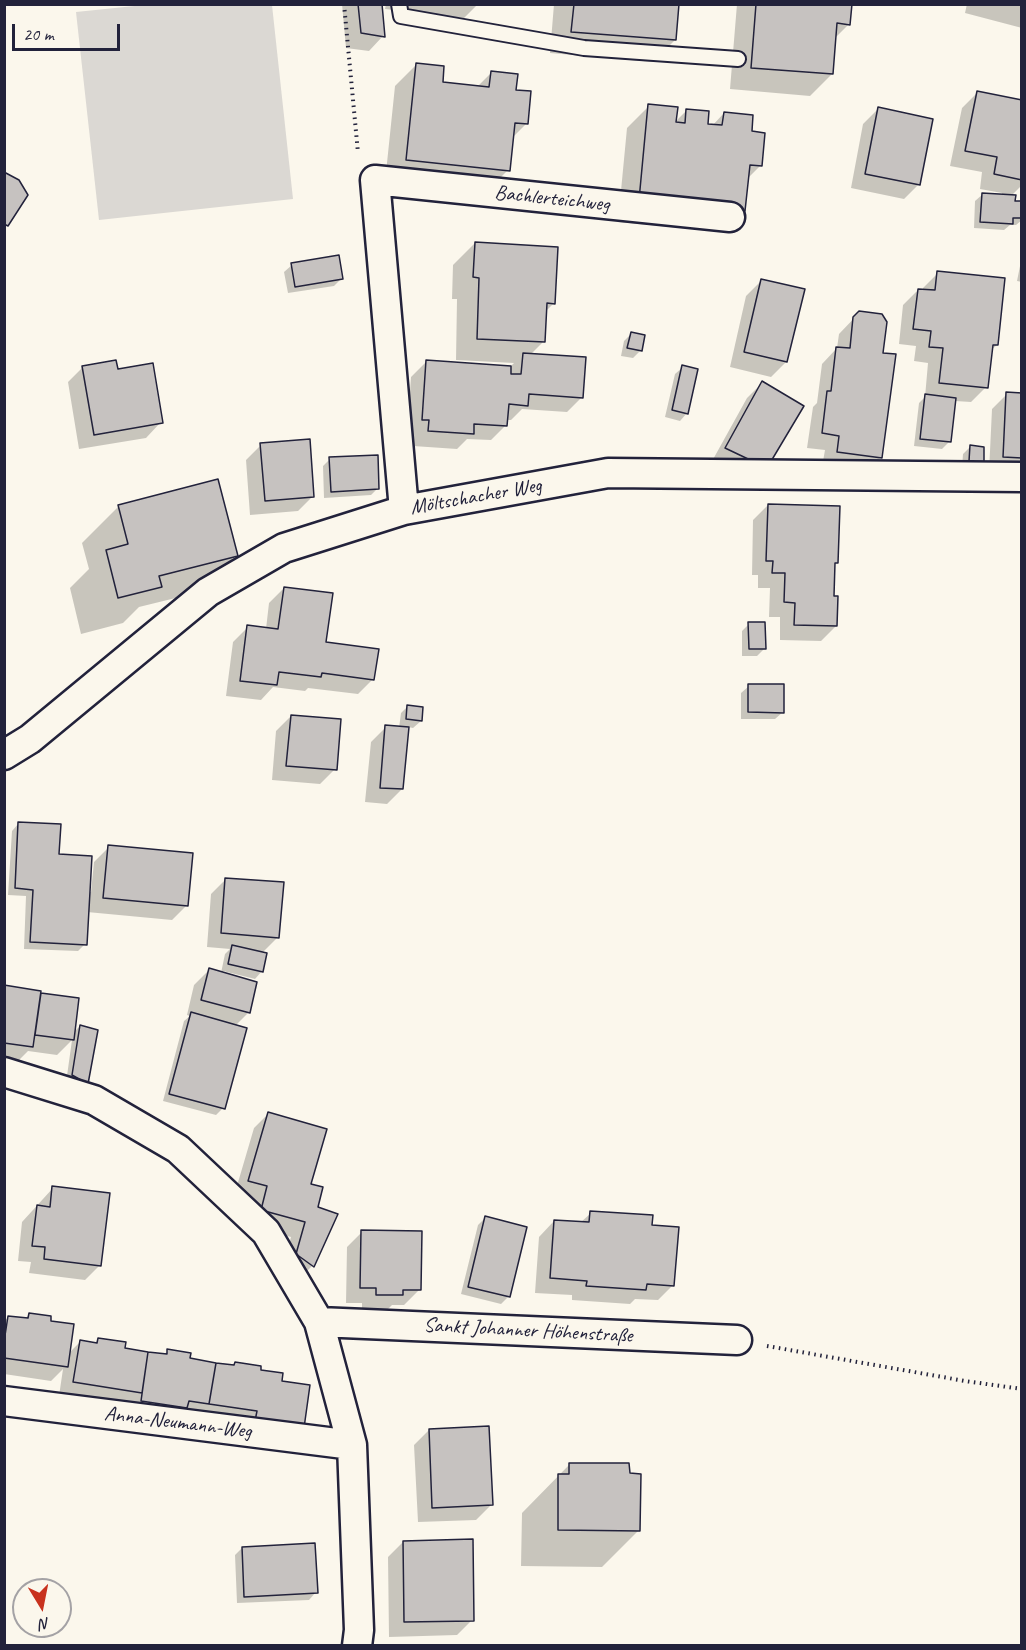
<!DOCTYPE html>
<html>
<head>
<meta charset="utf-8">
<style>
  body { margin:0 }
  #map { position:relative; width:1026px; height:1650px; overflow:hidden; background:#fbf7ec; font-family:Caveat,sans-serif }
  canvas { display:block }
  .frame { position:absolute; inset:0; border:6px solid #22223b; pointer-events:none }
  .north { position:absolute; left:12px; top:1578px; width:60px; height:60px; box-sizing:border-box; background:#fbf7ec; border:2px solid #a4a2a5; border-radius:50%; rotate:170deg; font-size:16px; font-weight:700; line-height:24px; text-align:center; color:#22223b }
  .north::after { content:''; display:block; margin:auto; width:21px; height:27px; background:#c8321e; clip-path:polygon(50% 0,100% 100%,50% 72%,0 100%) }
  .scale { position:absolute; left:12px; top:24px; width:108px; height:27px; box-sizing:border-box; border:3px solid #22223b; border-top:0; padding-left:8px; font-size:18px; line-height:21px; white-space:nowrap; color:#22223b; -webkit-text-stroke:4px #fbf7ec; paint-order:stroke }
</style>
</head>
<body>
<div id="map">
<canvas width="1026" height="1650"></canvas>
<div class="frame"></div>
<div class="north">N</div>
<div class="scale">20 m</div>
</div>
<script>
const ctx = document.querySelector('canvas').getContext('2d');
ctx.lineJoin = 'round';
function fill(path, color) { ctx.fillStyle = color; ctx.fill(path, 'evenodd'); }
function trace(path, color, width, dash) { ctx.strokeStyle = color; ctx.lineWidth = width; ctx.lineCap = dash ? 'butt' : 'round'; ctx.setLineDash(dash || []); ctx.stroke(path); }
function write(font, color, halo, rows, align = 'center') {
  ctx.font = font + ' Caveat,sans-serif'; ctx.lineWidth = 4.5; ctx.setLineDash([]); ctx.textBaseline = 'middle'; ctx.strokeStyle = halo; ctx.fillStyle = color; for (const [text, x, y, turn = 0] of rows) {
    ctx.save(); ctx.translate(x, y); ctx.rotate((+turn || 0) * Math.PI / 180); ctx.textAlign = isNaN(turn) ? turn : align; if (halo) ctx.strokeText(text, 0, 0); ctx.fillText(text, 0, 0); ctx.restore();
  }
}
fill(new Path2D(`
  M144,5h128l21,194 -194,21 -23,-208z`), '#dbd8d3');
fill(new Path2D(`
  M342,4h39l2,32 -14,15 -23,-3z
  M386,4h92l-14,14 -79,-9z
  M554,4h126l-3,3 -2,33 -22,22 -103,-9z
  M737,4h113l-1,20 -14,14 -3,36 -22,22 -80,-7z
  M967,4h55v24l-57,-15z
  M417,64l24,19 36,4 14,-14 24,18 11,33 -14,14 -4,32 -22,22 -101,-10 10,-96z
  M977,93l45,9v83l-11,11 3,6h8v18l-6,5h-6l-6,5 -30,-2 1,-27 8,-7 19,1v-2l-22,-4 2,-17 -32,-6 12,-58z
  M649,106l25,17 13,-13 20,15 5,1 12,-13 26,20 11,32 -14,14 -3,31 -22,22 -104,-10 9,-94z
  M878,109l41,75 -15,15 -53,-11 12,-64z
  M475,243l79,60 -9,9 -2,30 -13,13 52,42 -15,15 -45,-3 -11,11h-5v5l-15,15 -24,-1 -10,10 -44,-3 1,-11h-7l4,-58 15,-15 84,5 4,-4 -58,-3 1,-61h-5l1,-34z
  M1022,256v26l-5,-1z
  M292,265l50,13 -8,8 -46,7 -4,-21z
  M938,273l59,72 -6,5 -5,37 -15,15 -16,-1 -5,40 -8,8 -28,-3 5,-43 6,-6 3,-34 -14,-2 2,-15 -17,-2 4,-39 15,-15 5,1v-3z
  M761,281l25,81 -15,15 -41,-10 16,-71z
  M860,312l22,42 -1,103 -15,15 -44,-5 3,-17 -18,-2 6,-41 4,-4 5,-39 15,-16 2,-14z
  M631,334l13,2 -4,15 -7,7 -12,-2 3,-15z
  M83,367l34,4 44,51 -15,16 -67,11 -11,-67z
  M683,367l4,46 -7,8 -15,-4 10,-43z
  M762,383l4,84 -55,-4 36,-65z
  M1007,394h15v79l-33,-1 3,-63z
  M261,445l52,51 -15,15 -48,4 -4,-55z
  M970,447l12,15 -20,6 1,-14z
  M330,459l48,29 -7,7 -47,3 -1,-32z
  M768,505l68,58 -3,3 -1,32 4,28 -15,15 -41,-1v-23h-11l1,-29h-12v-13h-6l1,-55z
  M119,506l117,49 -36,37 -61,15 -16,16 -42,11 -11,-46 19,-19 -7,-26z
  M284,588l40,55 49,36 -15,15 -50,-6 -3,3 -32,-4 -12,13 -35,-4 7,-54 15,-15 18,2 3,-26z
  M749,624l15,25 -7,7h-15v-25z
  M749,686l34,26 -8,7h-34v-26z
  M408,706l13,15 -8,7 -5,-1 -6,62 -15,15 -22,-2 6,-60 15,-15 13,1 2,-15z
  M291,716l44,53 -15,15 -48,-4 4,-49z
  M19,823l39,32 30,37h3l3,-30 15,-15 78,58 -15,15 -85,-8 -2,32 -7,7 -54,-2 2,-53 -18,-1 4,-64z
  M226,879l52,58 -16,16v18l-7,8 -32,-8 -1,3 27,38 -14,14 -12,82 -7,7 -53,-14 21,-80 6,-5 -3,-1 7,-30 15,-15 12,3 4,-19 5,-5 -23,-2 4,-53z
  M4,987l35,7 39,6 -5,33 7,-7 7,57h-21l6,-43 -15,15 -29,-4 -11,11 -13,-2z
  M269,1113l41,72 6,23 20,6 -24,52 -15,15 -15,-11 9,-33 -45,-12 -12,-29 20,-68z
  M53,1188l47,77 -15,15 -56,-7 2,-11 -13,-1 4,-39z
  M591,1213l59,13 23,59 -15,15 -23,-1 -5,5 -58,-4v-5l-37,-2 4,-56 15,-16 26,2z
  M485,1218l23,79 -7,7 -40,-10 17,-69z
  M362,1232l57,58 -15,15h-12l-5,5 -25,-1v-6h-16l1,-56z
  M29,1315l20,7 19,32 12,-12 14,2 5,-5 24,10 40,6 5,-4 21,9 43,7 4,-4 23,8 21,11 22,45 -243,-31 4,-27 -12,12 -47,-7v-53l5,-4 16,2z
  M429,1430l62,75 -15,15 -58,2 -4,-77z
  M569,1465l70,65 -37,37 -81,-1 1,-53z
  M403,1542l69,78 -15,15 -68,2 -1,-80z
  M242,1548l74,44 -7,8 -72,3 -2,-48z`), '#0003');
const building = new Path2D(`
  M358,4h24l3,33 -24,-4z
  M574,4h105l-3,36 -105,-8z
  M756,4h96l-2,21 -13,-2 -4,51 -82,-6z
  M416,63l28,3 -1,16 46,5 2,-16 27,3 -2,16 15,1 -3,33 -13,-1 -5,48 -104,-11z
  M977,91l45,9v80l-28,-6 3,-17 -32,-6z
  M648,104l30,3 -2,15 9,1 1,-14 23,2 -1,13 14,1 2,-13 29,3 -1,16 13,2 -3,33 -12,-1 -5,46 -106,-11z
  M878,107l55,12 -13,66 -55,-11z
  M4,172l15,8 9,15 -20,31 -4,-2z
  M982,193l34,2 -1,6h7v17h-9v6l-33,-2z
  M475,242l83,5 -3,57 -8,-1 -2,39 -68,-3 2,-61 -6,-1z
  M339,255l4,24 -48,8 -4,-24z
  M937,271l68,7 -7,67h-5l-5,43 -49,-5 4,-35 -14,-1 2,-16 -18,-2 5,-40 17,1z
  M761,279l44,10 -18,73 -43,-10z
  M859,311l23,3 5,8 -4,31 13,1 -14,104 -45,-6 2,-16 -17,-3 5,-42h4l5,-44 14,1 3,-31z
  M631,332l14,3 -3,16 -15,-3z
  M523,353l63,4 -3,41 -54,-4 -1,12 -19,-2 -2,22 -33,-2v10l-46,-3 1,-11h-7l4,-60 85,6v8h10z
  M116,360l2,9 35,-6 10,60 -69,12 -12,-69z
  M682,365l16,4 -10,45 -16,-4z
  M762,381l42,25 -37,62 -42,-20z
  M1006,392l16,1v65l-19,-1z
  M925,394l31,4 -5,44 -31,-3z
  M310,439l4,58 -49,4 -5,-58z
  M970,445l14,2v16l-15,-2z
  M378,455l1,34 -48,3 -2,-35z
  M218,479l20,77 -79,20 3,11 -44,11 -12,-48 22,-6 -10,-39z
  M768,504l72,2 -2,57h-3l-1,33h4l-1,30 -43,-1 1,-22 -11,-1 1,-29h-13l1,-12h-7z
  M284,587l49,6 -7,49 53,7 -5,31 -52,-7 -1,4 -42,-5 -2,13 -37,-4 7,-56 31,4z
  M748,622h17l1,27h-17z
  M748,684h36v29l-36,-1z
  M407,705l16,2 -1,14 -16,-2z
  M291,715l50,4 -4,51 -51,-4z
  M385,725l24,2 -6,62 -23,-1z
  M18,822l43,2 -2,30 33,2 -5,89 -57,-3 3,-52 -18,-2z
  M108,845l85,8 -5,53 -85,-8z
  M225,878l59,4 -5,56 -58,-5z
  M232,945l35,8 -4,19 -35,-8z
  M209,968l48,14 -7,31 -49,-13z
  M4,985l37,6 -8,56 -29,-4z
  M41,993l38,5 -5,42 -39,-5z
  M191,1012l56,16 -22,81 -56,-15z
  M80,1025l18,5 -10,54 -16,-9z
  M268,1112l59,17 -16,55 12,3 -5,20 20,7 -24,53 -18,-13 9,-32 -44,-12 6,-24 -19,-5z
  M52,1186l58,7 -9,73 -57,-7 1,-12 -13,-1 5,-41 13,2z
  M590,1211l63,4 -1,10 27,2 -5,59 -27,-2 -1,6 -60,-4 1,-5 -37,-3 4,-58 35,2z
  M485,1216l42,11 -17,70 -42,-10z
  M361,1230l61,1 -1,59h-18v5h-27v-7h-16z
  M29,1313l22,3v5l23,3 -6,43 -64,-9v-16l4,-26 20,2z
  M98,1338l28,4 -1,6 23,4 -6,41 -69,-11 7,-42 17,3z
  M167,1349l24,4 -1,5 26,5 -7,41 -20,-3 -2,7 -46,-7 7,-49 19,2z
  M235,1362l26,4v4l22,3 -1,8 28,4 -6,43 -49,-7 2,-10 -48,-7 7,-41 18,2z
  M489,1426l4,79 -61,3 -3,-79z
  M569,1463h60l1,10 11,1 -1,57 -82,-1v-56h11z
  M473,1539l1,82 -70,1 -1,-81z
  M315,1543l3,50 -74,4 -2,-50z`);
fill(building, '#c6c2c0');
trace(building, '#22223b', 1.5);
const lane = new Path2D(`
  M399,4l2,12 183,32 154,11`);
const street = new Path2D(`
  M404,510l-29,-330 355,37
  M4,755l26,-16 178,-147 76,-44 120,-38 204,-37 414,4
  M4,1072l90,28 84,49 88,83 53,90 33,123 7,185 -2,16
  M319,1322l418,18
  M4,1401l348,44`);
trace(lane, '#22223b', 18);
trace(street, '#22223b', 33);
trace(new Path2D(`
  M344,4l14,149
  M767,1346l198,35 57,8`), '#22223b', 4, [1.5, 4.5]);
trace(lane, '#fbf7ec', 14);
trace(street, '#fbf7ec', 28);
write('21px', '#22223b', '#fbf7ec', [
  ["Bachlerteichweg",552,199,6],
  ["Möltschacher Weg",476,497,-10],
  ["Sankt Johanner Höhenstraße",528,1331,3],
  ["Anna-Neumann-Weg",178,1423,7]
]);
</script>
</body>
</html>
